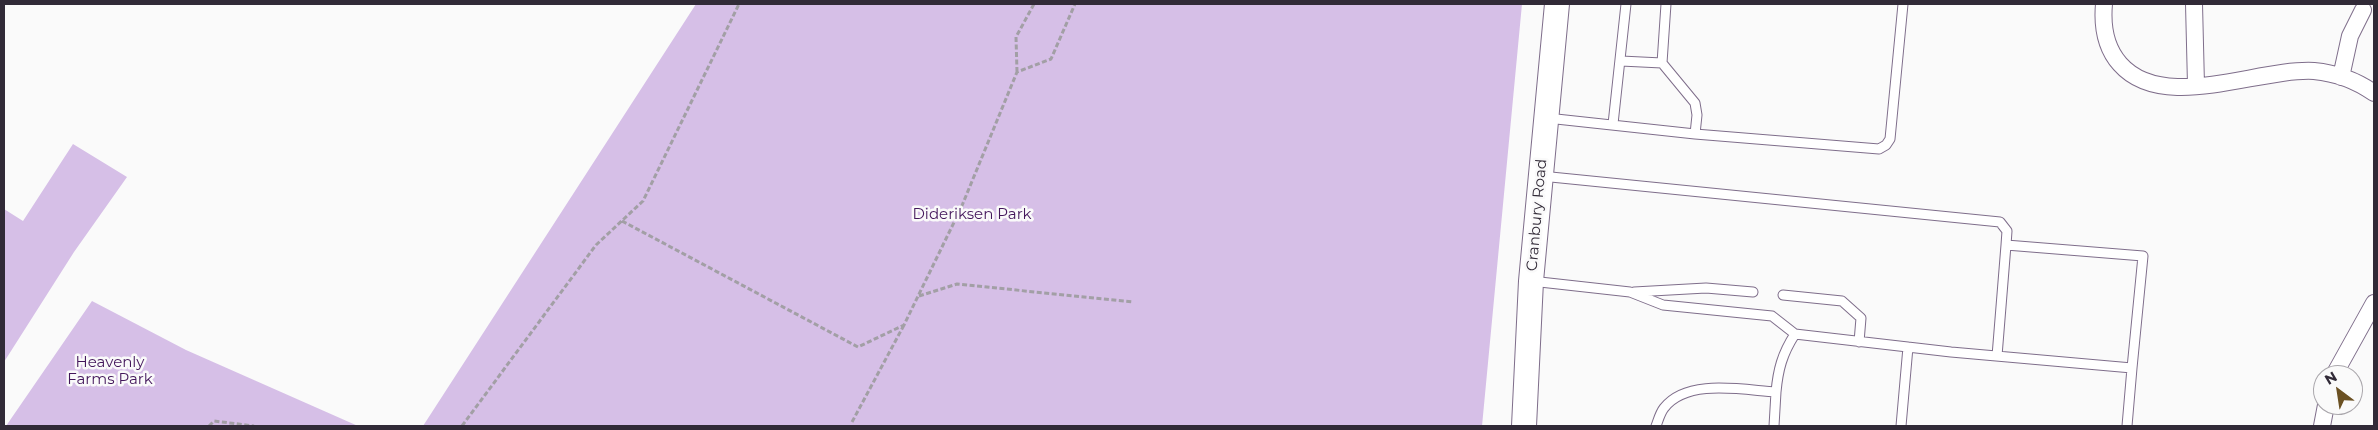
<!DOCTYPE html>
<html>
<head>
<meta charset="utf-8">
<style>
  body { margin:0 }
  #map { position:relative; width:2378px; height:430px; overflow:hidden; background:#fafafa; font-family:Montserrat,sans-serif }
  canvas { display:block }
  .frame { position:absolute; inset:0; border:5px solid #312a37; pointer-events:none }
  .north { position:absolute; left:2313px; top:365px; width:50px; height:50px; box-sizing:border-box; background:#fafafa; border:1px solid #aaa7ac; border-radius:50%; rotate:329deg; font-size:14px; font-weight:700; line-height:20px; text-align:center; color:#312a37 }
  .north::after { content:''; display:block; margin:auto; width:18px; height:22px; background:#6b5123; clip-path:polygon(50% 0,100% 100%,50% 72%,0 100%) }
</style>
</head>
<body>
<div id="map">
<canvas width="2378" height="430"></canvas>
<div class="frame"></div>
<div class="north">N</div>
</div>
<script>
const ctx = document.querySelector('canvas').getContext('2d');
ctx.lineJoin = 'round';
function fill(path, color) { ctx.fillStyle = color; ctx.fill(path, 'evenodd'); }
function trace(path, color, width, dash) { ctx.strokeStyle = color; ctx.lineWidth = width; ctx.lineCap = dash ? 'butt' : 'round'; ctx.setLineDash(dash || []); ctx.stroke(path); }
function write(font, color, halo, rows, align = 'center') {
  ctx.font = font + ' Montserrat,sans-serif'; ctx.lineWidth = 5; ctx.setLineDash([]); ctx.textBaseline = 'middle'; ctx.strokeStyle = halo; ctx.fillStyle = color; for (const [text, x, y, turn = 0] of rows) {
    ctx.save(); ctx.translate(x, y); ctx.rotate((+turn || 0) * Math.PI / 180); ctx.textAlign = isNaN(turn) ? turn : align; if (halo) ctx.strokeText(text, 0, 0); ctx.fillText(text, 0, 0); ctx.restore();
  }
}
fill(new Path2D(`
  M696,4h826l-40,422h-1059z
  M73,144l54,33 -53,75 -70,110v-153l19,12z
  M92,301l94,49 172,76h-352z`), '#d6bfe7');
const lane = new Path2D(`
  M1621,61l41,2 4,-59
  M1662,63l33,40 2,12 -2,19
  M1547,118l148,16 184,15 7,-4 4,-6 13,-135
  M1613,124l13,-120
  M1541,176l459,46 7,9 -1,14
  M1531,281l99,11 33,13 109,11 23,18
  M1634,292l72,-4 47,4
  M1783,295l59,6 19,17 -2,24
  M1997,356l9,-111 137,11 -11,112
  M1776,392c2,-22 6,-38 19,-58l156,18 181,16 -5,58
  M1656,426c2,-5 4,-13 8,-18 23,-30 79,-18 112,-16l-2,34
  M1901,426l7,-79`);
const street = new Path2D(`
  M2104,4c-2,22 1,43 16,60 43,49 137,4 194,7 21,2 43,10 60,22
  M2194,4l2,81
  M2341,77l9,-41 13,-26
  M2334,375l40,-72
  M2322,426l4,-21`);
const secondary = new Path2D(`
  M1524,426l7,-145 26,-277`);
trace(lane, '#7f6e8b', 11);
trace(street, '#7f6e8b', 18);
trace(secondary, '#7f6e8b', 26);
trace(new Path2D(`
  M1017,72l-1,-35 18,-33
  M622,221l236,126 46,-22 57,-117 56,-136 34,-13 24,-55
  M919,296l38,-12 176,18
  M852,422l52,-97
  M209,426l5,-5 40,5
  M462,426l134,-181 47,-44 96,-197`), '#a29fa5', 3, [5, 2.5]);
trace(lane, '#fff', 9);
trace(street, '#fff', 16);
trace(secondary, '#fff', 24);
write('15px', '#43165b', '#fafafa', [
  ["Dideriksen Park",972,215],
  ["Heavenly",110,363],
  ["Farms Park",110,380]
]);
write('15px', '#312a37', '#fafafa', [
  ["Cranbury Road",1537,215,-85]
]);
</script>
</body>
</html>
